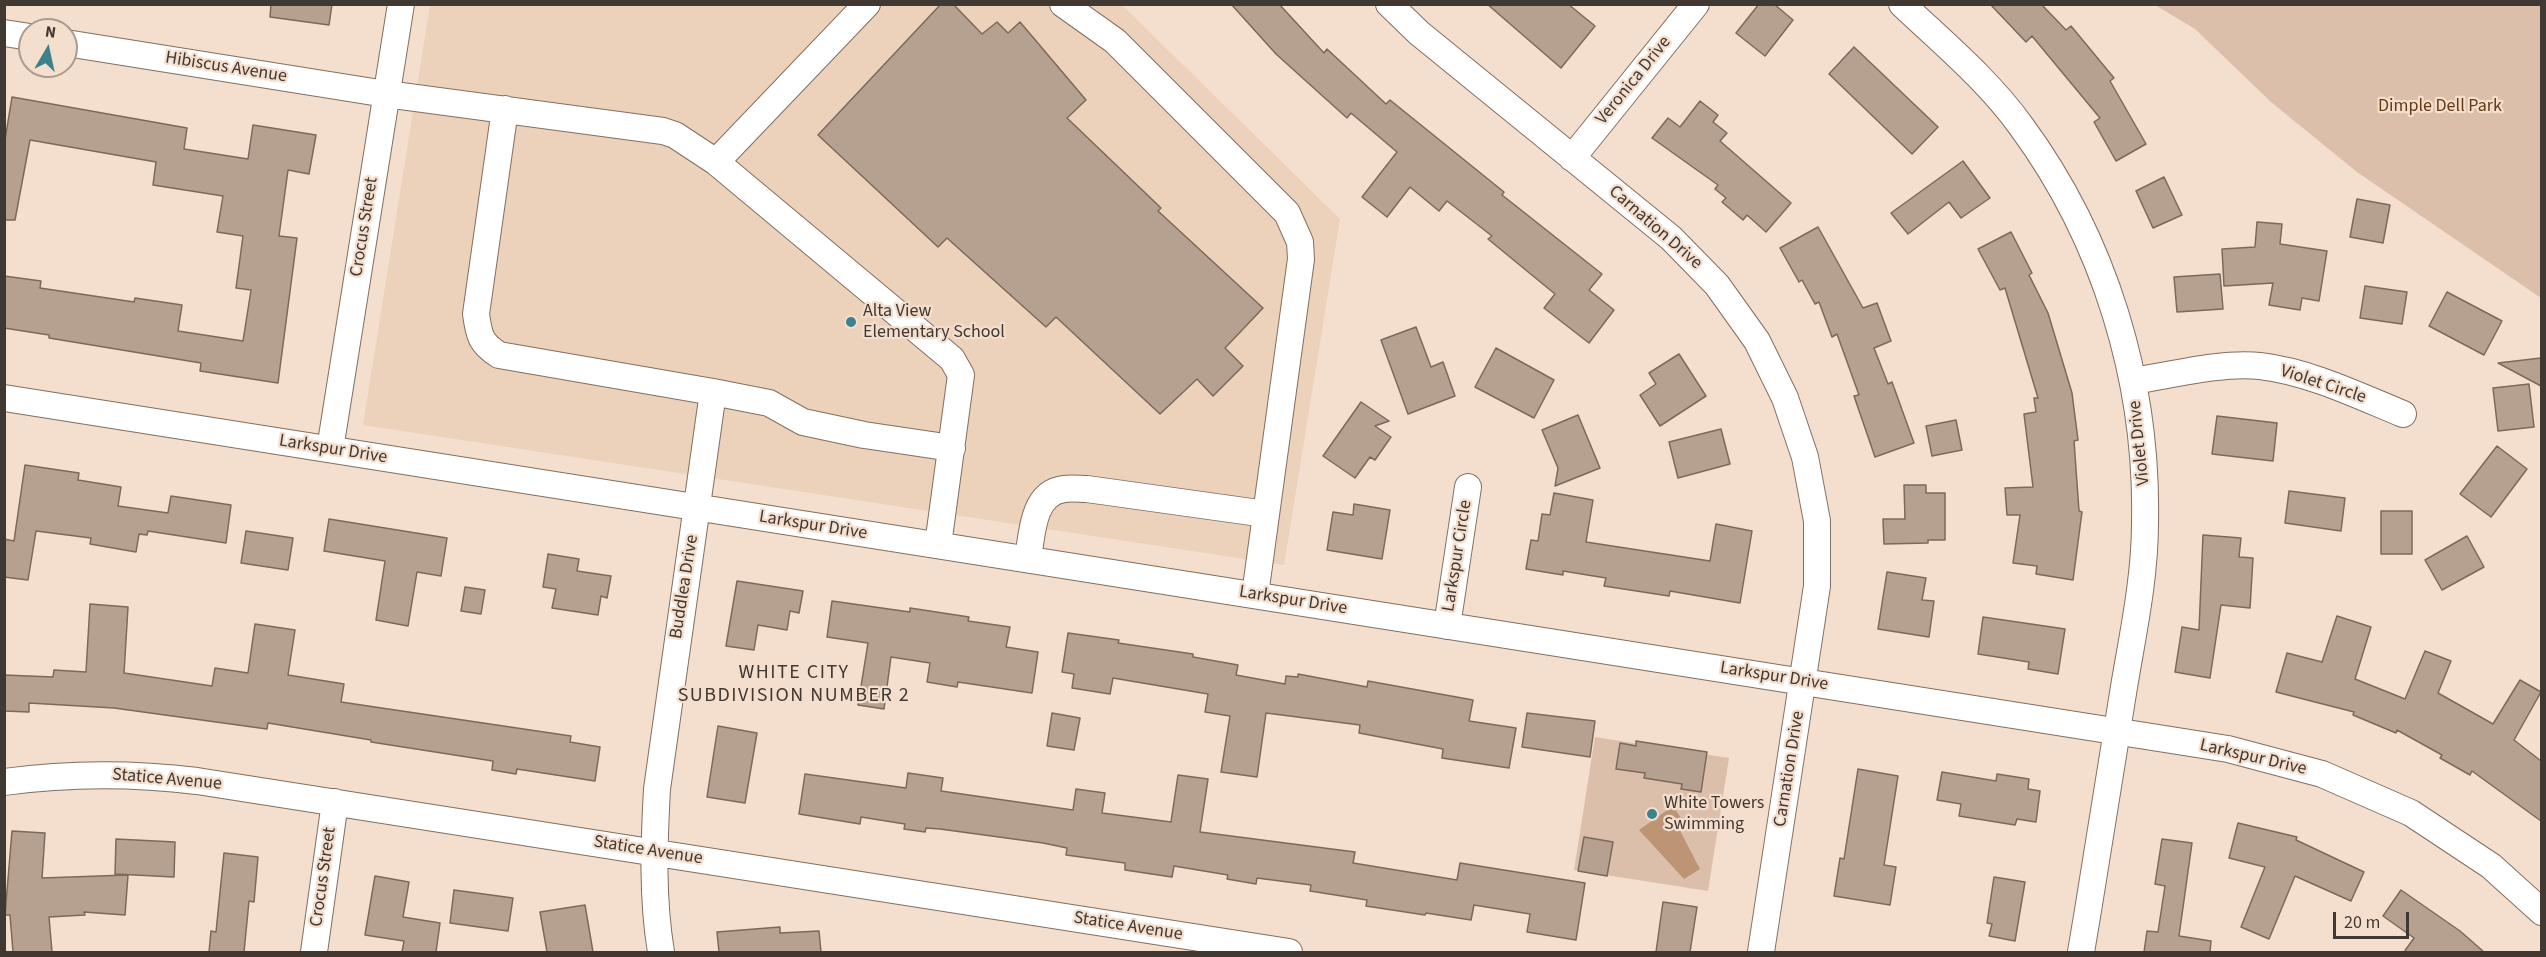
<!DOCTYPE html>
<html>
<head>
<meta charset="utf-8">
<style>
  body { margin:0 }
  #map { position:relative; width:2546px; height:957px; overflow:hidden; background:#f4decd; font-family:"Source Sans 3",sans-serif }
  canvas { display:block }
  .frame { position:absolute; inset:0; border:6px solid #413832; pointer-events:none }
  .north { position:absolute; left:18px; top:18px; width:60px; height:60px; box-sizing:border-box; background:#f4decd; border:2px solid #ac9c8f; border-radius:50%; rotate:9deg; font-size:16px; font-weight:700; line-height:24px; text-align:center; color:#413832 }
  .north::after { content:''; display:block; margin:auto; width:21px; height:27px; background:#3b828d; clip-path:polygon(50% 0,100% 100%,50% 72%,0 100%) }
  .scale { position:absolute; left:2333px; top:912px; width:76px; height:27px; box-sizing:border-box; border:3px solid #413832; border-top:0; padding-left:8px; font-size:18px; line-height:21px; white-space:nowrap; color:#413832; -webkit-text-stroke:4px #f4decd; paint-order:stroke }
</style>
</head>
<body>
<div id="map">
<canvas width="2546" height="957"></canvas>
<div class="frame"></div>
<div class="north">N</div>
<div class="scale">20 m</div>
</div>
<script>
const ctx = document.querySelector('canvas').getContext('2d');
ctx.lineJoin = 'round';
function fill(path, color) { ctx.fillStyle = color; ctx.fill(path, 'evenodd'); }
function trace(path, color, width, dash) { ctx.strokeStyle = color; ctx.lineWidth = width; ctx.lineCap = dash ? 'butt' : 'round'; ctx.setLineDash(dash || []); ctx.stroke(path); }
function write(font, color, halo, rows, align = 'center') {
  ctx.font = font + ' "Source Sans 3",sans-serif'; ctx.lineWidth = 4.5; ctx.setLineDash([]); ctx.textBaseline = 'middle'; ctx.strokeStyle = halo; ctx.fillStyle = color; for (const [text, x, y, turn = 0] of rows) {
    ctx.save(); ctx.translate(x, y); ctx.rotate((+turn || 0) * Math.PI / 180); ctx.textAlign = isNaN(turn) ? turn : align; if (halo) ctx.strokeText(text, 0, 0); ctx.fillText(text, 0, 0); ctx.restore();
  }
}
fill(new Path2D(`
  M430,5h692l218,214 -56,346 -921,-140z`), '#ecd1bb');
fill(new Path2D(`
  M2155,5h386v293l-184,-126 -86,-70 -76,-73z
  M1595,737l134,21 -21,133 -134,-21z`), '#dbbfaa');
fill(new Path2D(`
  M1673,806l8,12 -5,5 24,46 -16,10 -45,-49z`), '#bd9474');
const building = new Path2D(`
  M271,4h61l-3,21 -59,-8z
  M941,4h12l29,30 15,-12 11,11 12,-11 66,78 -19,18 94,90 -3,3 105,97 -38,40 18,18 -30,30 -16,-17 -37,35 -104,-97 -10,10 -99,-89 -9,9 -120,-112z
  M1231,4h48l45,49 3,-4 59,55 4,-4 114,92 -2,3 100,79 -13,16 25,20 -25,33 -45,-35 11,-14 -67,-55 4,-3 -45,-35 -8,10 -29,-24 -23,30 -25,-20 35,-45 -46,-39 -4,5 -71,-64z
  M1487,4h81l27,22 -34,42z
  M1759,4h15l19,16 -28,36 -29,-23z
  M1990,4h51l25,26 5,-4 43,52 -4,3 36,63 -30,17 -22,-39 6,-4 -68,-82 -6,6z
  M1854,47l84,80 -26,27 -83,-80z
  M12,97l175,31 -3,21 64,10 5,-34 63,10 -7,39 -21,-4 -9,66 18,2 -19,145 -78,-12 1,-8 -152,-25v-3l-45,-7v-52l37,5 -1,7 94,14 1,-4 47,7 -4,26 65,10 8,-51 -15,-2 7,-52 -26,-4 6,-36 -70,-11 3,-23 -126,-22 -15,80h-11v-74z
  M1700,101l18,14 -5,7 14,11 -7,8 71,62 -25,29 -19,-17 -4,5 -21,-18 4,-4 -11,-9 3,-4 -66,-47 16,-20 12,9z
  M1963,161l27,37 -29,20 -12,-16 -41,32 -17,-21z
  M2164,177l18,38 -29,13 -17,-37z
  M2357,199l33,6 -7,38 -33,-6z
  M2257,222l25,2 -2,20 47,7 -8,50 -17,-3 -2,12 -31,-5 4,-22 -49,3 -2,-37 33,-2z
  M1818,227l45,81 14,-5 14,38 -17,7 14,36 4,-2 22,61 -39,14 -21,-61 5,-1 -22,-61 -5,3 -13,-35 -4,2 -13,-24 -3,2 -19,-34z
  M2011,232l21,41 -3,2 19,38 24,80 6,47 -4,1 5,70 3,1 -9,68 -37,-6 1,-8 -24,-3 7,-48h-13l-2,-27 28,-1 -9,-73 12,-2 -2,-14h4l-33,-110 -5,2 -22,-41z
  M2220,274l3,35 -46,3 -3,-35z
  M2365,286l42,6 -5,32 -42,-6z
  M2447,292l55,29 -18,34 -55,-29z
  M1416,327l15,40 12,-5 12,34 -47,18 -27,-74z
  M1496,348l58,32 -20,38 -59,-31z
  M1679,354l27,42 -46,30 -20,-31 16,-11 -7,-11z
  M2541,358v28l-43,-23z
  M2529,384l5,43 -36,4 -5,-43z
  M1361,402l28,19 -14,5 16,11 -16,23 -5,-3 -15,21 -32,-22z
  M1578,415l22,53 -45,18 3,-18 -16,-38z
  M2217,416l60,7 -4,38 -61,-7z
  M1956,420l6,30 -30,6 -6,-30z
  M1721,429l9,35 -52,14 -9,-36z
  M2497,446l30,23 -36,48 -31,-23z
  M25,465l54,8 -1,7 43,7 -3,19 50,7 3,-17 60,9 -5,38 -78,-12 -1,4 -8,-1 -3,18 -46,-8 1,-6 -55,-7 -8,49 -24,-3v-38l10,2z
  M1904,485h22v8h19v47h-17v3l-44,1 -1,-25h22z
  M2289,491l56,7 -4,33 -56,-8z
  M1554,493l39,7 -7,42 124,19 6,-37 36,7 -12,72 -70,-12 -1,5 -65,-10 2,-8 -43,-7v4l-37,-6 5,-29 7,1 4,-27 8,1z
  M1354,504l36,6 -8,49 -55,-9 6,-38 20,3z
  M2381,511h31v43h-31z
  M329,519l118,19 -6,38 -24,-4 -9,54 -32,-6 9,-59 -61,-10z
  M246,531l47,7 -5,32 -47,-7z
  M2203,535l38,3 -2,19 14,1 -3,50 -29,-3 -11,73 -35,-6 7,-45 17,3z
  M2467,536l17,31 -42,23 -17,-30z
  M548,554l31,5 -2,12 34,5 -4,22 -6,-2 -3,19 -46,-7 4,-19 -13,-2z
  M1887,572l39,6 -4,22 12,1 -5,36 -51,-8z
  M737,581l66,10 -4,22 -9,-2 -3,19 -29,-5 -4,25 -28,-4z
  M465,587l20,3 -4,24 -20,-3z
  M832,601l78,11v-4l59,9 -1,4 42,6 -4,20 32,5 -6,41 -74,-11 -1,5 -30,-5 3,-19 -39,-6 -7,52 -26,-4 10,-62 -41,-6z
  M90,604l38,3 -4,66 88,13 3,-18 33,5 7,-49 40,6 -7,45 56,9 -3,18 230,34 -1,6 30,5 -5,34 -78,-12 -1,5 -24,-4 1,-9 -122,-19v-2l-103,-17 -1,6 -153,-21 -85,-5v9l-25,-1v-36l49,2 1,-7 32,2z
  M2337,616l34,11 -16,52 50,20 20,-48 26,10 -13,32 55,31 27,-44 21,12 -27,48 27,21v60l-69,-50 -2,4 -30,-17 2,-3 -45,-25 -1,3 -43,-18 1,-3 -78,-20 11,-39 35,9z
  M1983,617l82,12 -7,45 -30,-5 1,-7 -51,-8z
  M1068,633l51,7 -1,3 75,11v3l45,8 -2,10 49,9 1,-8 12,1v-3l69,13 1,-6 105,19 -4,21 47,7 -7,40 -67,-10 1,-9 -84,-16 1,-8 -94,-12 -9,64 -36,-5 9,-56 -25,-4 3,-18 -95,-16 -3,16 -38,-6 2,-14 -12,-2z
  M1052,713l28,5 -6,32 -27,-4z
  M1527,713l68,8 -5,36 -68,-10z
  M718,726l39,7 -12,70 -38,-6z
  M1636,741l71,11 -6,40 -20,-3 1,-5 -38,-6 1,-5 -29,-4 4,-26 16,3z
  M1858,769l40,7 -14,89 12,2 -6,38 -56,-9 6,-38 4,1z
  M1942,772l54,9 1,-7 32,5 -1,10 12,2 -4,31 -19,-3 -2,6 -56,-9 2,-12 -24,-4z
  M908,773l35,5 -2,13 132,19 3,-21 29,4 -3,20 69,9 7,-47 30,4 -8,53 155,20 -2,11 104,17 3,-17 125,20 -9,57 -49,-8 3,-18 -56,-9 -3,15 -45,-7 -1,2 -59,-9 1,-6 -57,-9 1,-6 -54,-7 -1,6 -29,-5 1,-4 -54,-9 -2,11 -47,-7v-7l-59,-8 1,-7 -24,-5 -103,-14 -14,-1 -1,4 -21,-3 1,-5 -44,-7 -1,7 -61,-10 6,-40 101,14z
  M2238,823l59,14 -1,3 68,32 -13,29 -56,-25 -26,63 -28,-12 24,-60 -36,-9z
  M12,831l33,2 -3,45 86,-3 -3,40 -41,-3 1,3 -36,2 3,35h-39l-3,-37h-5z
  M1584,837l29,5 -6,34 -29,-5z
  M116,839l59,3 -1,35 -59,-3z
  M2162,839l30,4 -13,93 32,5 -1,11h-66l3,-21 11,1 7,-46 -10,-2z
  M224,853l34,4 -4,45 -5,-1 -5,51h-35l2,-21 5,1z
  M375,876l34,6 -6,35 37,6 -4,29h-34l2,-11 -39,-6z
  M1994,877l31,5 -10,59 -26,-5 3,-12 -5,-1z
  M454,890l59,8 -5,33 -58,-8z
  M2401,890l59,41 24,21h-80l10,-14 -31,-22z
  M1663,902l34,5 -7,45h-34z
  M585,905l8,47h-46l-7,-40z
  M780,927v6l39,-2 2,21h-102l-2,-20z`);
fill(building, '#b6a191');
trace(building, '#7c695a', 1.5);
const minor = new Path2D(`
  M1063,4l52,37 172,172 13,29 1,17 -46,336
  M1389,4l30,29 252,205 46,47 40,56 28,57 20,59 12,64v65l-56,366
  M1902,4c41,39 86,76 119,122 84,114 127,256 124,397 0,55 -12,110 -21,164 -14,89 -28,177 -43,265
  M4,33l26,4
  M66,43l320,51 277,37 12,4 41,27 236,197 9,16 -23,170
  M505,109l-29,205c3,21 4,29 23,41l214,37 -56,397c-3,55 -5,109 4,163
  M1572,158l124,-154
  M716,162l151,-158
  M2133,381c39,-6 88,-19 127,-15 50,6 97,29 143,48
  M713,392l56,11 34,19 61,13 88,13
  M4,398l2224,351 94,25 89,39 80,53 51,46
  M330,449l71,-445
  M1028,559c4,-24 4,-66 36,-70 7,-1 16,0 23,0l179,25
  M1447,626l21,-139
  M4,782c65,-9 128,-9 193,-1l1092,171
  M314,952l21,-150`);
trace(minor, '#836f61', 28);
trace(minor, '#fff', 26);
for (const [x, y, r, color] of [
  [851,322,6,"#3b828d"],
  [1652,814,6,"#3b828d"]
]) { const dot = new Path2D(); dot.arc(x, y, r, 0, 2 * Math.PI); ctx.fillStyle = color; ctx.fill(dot); trace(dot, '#f4decd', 2); }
write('18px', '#413832', '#f4decd', [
  ["Hibiscus Avenue",226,68,9],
  ["Veronica Drive",1634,81,-51],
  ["Crocus Street",365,227,-81],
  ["Carnation Drive",1655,228,41],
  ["Violet Circle",2323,385,18],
  ["Violet Drive",2140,443,-96],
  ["Larkspur Drive",333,450,9],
  ["Larkspur Drive",813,526,9],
  ["Larkspur Circle",1458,556,-81],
  ["Buddlea Drive",685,587,-81],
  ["Larkspur Drive",1293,601,9],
  ["Larkspur Drive",1774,677,9],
  ["Larkspur Drive",2253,758,13],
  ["Carnation Drive",1790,769,-81],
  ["Statice Avenue",167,780,5],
  ["Statice Avenue",648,851,9],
  ["Crocus Street",324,877,-82],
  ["Statice Avenue",1128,927,9]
]);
write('18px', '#633a15', '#f4decd', [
  ["Dimple Dell Park",2440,107]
]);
write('18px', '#413832', '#f4decd', [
  ["Alta View",863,312],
  ["Elementary School",863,333],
  ["White Towers",1664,804],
  ["Swimming",1664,825]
], 'left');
ctx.letterSpacing = '1.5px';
write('20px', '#413832', '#f4decd', [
  ["WHITE CITY",794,674],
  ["SUBDIVISION NUMBER 2",794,697]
]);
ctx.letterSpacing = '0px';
</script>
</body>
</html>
